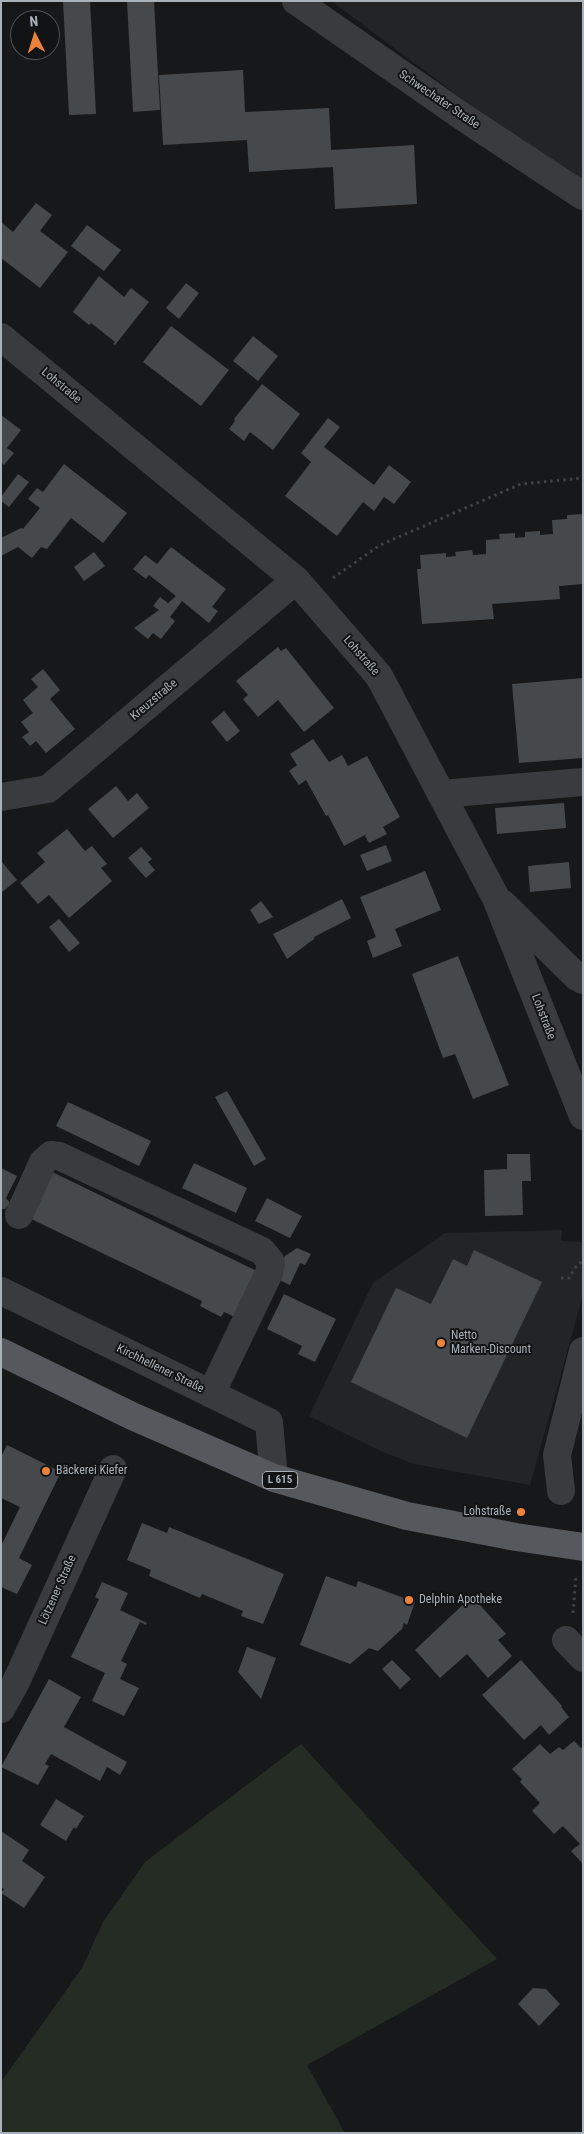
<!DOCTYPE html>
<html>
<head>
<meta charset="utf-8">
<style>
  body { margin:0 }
  #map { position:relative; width:584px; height:2134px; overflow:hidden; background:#171819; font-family:"Roboto Condensed",sans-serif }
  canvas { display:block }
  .frame { position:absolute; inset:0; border:2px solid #aab2b9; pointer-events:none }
  .north { position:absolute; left:10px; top:10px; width:50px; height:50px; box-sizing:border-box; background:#121314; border:1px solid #4f5356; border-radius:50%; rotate:355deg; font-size:14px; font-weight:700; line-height:20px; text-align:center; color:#aab2b9 }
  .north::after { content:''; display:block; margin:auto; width:18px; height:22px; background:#ec833d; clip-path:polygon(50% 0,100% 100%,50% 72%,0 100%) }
</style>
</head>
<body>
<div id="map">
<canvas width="584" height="2134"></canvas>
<div class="frame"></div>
<div class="north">N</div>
</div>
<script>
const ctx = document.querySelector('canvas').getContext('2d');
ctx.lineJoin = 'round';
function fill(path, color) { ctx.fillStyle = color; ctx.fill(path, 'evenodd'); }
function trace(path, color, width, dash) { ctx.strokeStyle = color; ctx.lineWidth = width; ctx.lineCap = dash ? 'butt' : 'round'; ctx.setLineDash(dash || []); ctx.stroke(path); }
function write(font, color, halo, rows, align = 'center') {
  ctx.font = font + ' "Roboto Condensed",sans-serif'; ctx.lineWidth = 4; ctx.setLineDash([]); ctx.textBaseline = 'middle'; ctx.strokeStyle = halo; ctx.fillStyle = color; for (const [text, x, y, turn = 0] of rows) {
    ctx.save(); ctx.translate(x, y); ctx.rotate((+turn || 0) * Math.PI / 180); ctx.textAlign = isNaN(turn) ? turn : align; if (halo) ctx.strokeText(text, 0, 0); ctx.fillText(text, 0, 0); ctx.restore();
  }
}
fill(new Path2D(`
  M331,1h252v183l-107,-75z
  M562,1230l-1,11 22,1v53l-53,190 -116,-21 -31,-12 -74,-36 64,-133 72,-50z`), '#232426');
fill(new Path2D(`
  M301,1744l196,215 -190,106 38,68h-344v-51l81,-114 21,-46 42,-60z`), '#242c24');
fill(new Path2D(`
  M63,1h27l6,113 -27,1z
  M127,1h27l6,109 -27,2z
  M243,70l2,42 84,-4 2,42 83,-5 3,59 -82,5 -2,-42 -84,5 -2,-32 -84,5 -4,-70z
  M36,203l16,12 -12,16 28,21 -28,36 -39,-30v-36l12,10z
  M87,225l34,25 -17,21 -33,-25z
  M99,276l25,21 7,-9 18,14 -34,43 -2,-1 2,-2 -24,-19 -2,2 -16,-13z
  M186,283l13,10 -20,26 -13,-11z
  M171,326l58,44 -28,36 -58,-44z
  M253,336l25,20 -20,25 -25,-20z
  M262,384l38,30 -27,36 -23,-18 -6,9 -15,-12 6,-8 -1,-2z
  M1,415l20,15 -14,18 7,5 -10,12 -3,-3z
  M328,418l12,9 -16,20 50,38 15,-20 22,17 -17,22 -10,-7 -10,14 -11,-9 -26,34 -52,-40 26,-34 -10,-9z
  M64,464l63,49 -24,30 -32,-25 -24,31 -6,-2 -9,11 -14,-11 -17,9v-18l20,-10 2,1 17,-21 -12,-9 9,-11 6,4z
  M18,474l11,8 -20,25 -8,-6v-4z
  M583,514v70l-24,2 1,13 -68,5 2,15 -72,5 -5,-55h4l-1,-14 26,-2v4l10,-1 -1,-4 17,-2 1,5 13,-1v-14l14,-1 -1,-5 16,-1v5l10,-1v-5l15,-1v4l13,-1 -1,-14 15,-1v-4z
  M171,547l55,42 -14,18 6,4 -9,12 -27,-22 -12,16 5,4 -14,18 -8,-6 -5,6 -14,-11 25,-18 -6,-4 7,-9 8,6 8,-7 -27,-21 -3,4 -13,-10 12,-14 12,9z
  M94,552l11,14 -21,15 -10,-14z
  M278,647l3,4 5,-3 48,60 -30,24 -26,-32 -20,17 -15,-18 5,-4 -12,-14z
  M43,669l17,21 -10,9 25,30 -29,24 -10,-12 -6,5 -8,-9 7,-5 -8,-10 12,-9 -10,-13 15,-13 -7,-8z
  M583,678v80l-64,5 -7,-79z
  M224,711l16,20 -13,11 -16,-20z
  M313,739l16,23 13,-7 6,11 19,-10 33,61 -17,10 4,7 -18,9 -4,-7 2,-2 -23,12 -16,-31 -2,1 -20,-36 -7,5 -10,-14 8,-6 -7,-11z
  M116,786l12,15 9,-8 12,15 -36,30 -25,-29z
  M564,803l2,25 -69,6 -2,-26z
  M67,829l18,22 7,-5 15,18 -6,4 11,13 -43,37 -20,-23 -11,9 -18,-21 25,-21 -8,-9z
  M386,845l6,16 -25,10 -7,-16z
  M141,847l11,12 -4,3 7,8 -9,8 -18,-20z
  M1,861l16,19 -16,13z
  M569,862l2,26 -41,4 -2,-26z
  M425,871l16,39 -46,19 7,17 -29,12 -6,-17 9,-4 -16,-40z
  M342,899l9,19 -37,19v2l-27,20 -14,-25z
  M261,901l12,16 -14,7 -9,-14z
  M59,919l21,24 -11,9 -20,-25z
  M458,956l51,129 -36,14 -18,-45 -12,4 -31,-84z
  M227,1091l39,68 -12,7 -39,-69z
  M68,1102l83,39 -12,25 -83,-40z
  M507,1154h23l1,27h-9l1,34 -38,1 -1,-46 23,-1z
  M194,1163l53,25 -11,25 -54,-25z
  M1,1168l16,8 -11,22 4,5 -5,6h-4z
  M50,1171l211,102 -22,46 -15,-7 -3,5 -21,-11 2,-5 -175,-84z
  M267,1198l35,18 -12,22 -35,-17z
  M297,1248l14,6 -6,11 -5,-2 -10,22 -15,-7 10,-22z
  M474,1250l68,32 -75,156 -116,-56 45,-94 35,16 22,-45 14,7z
  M284,1294l52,25 -21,43 -17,-8 4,-8 -35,-17z
  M7,1445l54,27 -42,86 13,7 -15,29 -16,-7v-41l19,-39 -19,-9v-41z
  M142,1523l25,10 2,-6 115,47 -21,50 -22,-8 2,-5 -41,-17 -2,4 -51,-22 2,-6 -24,-10z
  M326,1576l30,11 2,-6 57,21 -8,23 -3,-2 -2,6 -24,22 -9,-3 -19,16 -50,-19z
  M102,1582l26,11 -8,17 27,13 -1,2 -6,-3 -19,39 6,3 -7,15 19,9 -15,28 -32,-15 13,-28 -34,-16 28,-58 -4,-2z
  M472,1596l34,38 -8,6 14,16 -24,22 -21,-24 -27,24 -25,-28z
  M247,1647l29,11 -15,41 -23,-27z
  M392,1660l19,19 -11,10 -18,-20z
  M521,1660l41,46 -1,1 8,10 -20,18 -8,-10 -17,15 -42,-45z
  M49,1679l32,18 -17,30 63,35 -7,13 -13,-8 -7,14 -49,-27 -6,10 4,2 -11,19 -37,-18z
  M574,1741l7,7 2,-1v117l-12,-13 9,-7 -17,-18 -9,8 -22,-23 8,-8 -20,-21 2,-3 -10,-10 28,-25 10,10 9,-7 4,3z
  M56,1799l28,17 -8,13 -2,-2 -8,14 -26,-16z
  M1,1831l28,19 -7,11 23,16 -21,31 -23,-15 3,-4 -3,-2z
  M533,1988l13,1 14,15 -21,22 -21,-22z`), '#46494c');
trace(new Path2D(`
  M333,578l47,-33 141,-61 62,-6
  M561,1278h8l8,-13 6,-4
  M573,1613l3,-37`), '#3f4245', 3, [2.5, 4]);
trace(new Path2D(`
  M296,1l173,120 114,75
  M1,337l295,243 83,96 117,222 87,218
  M441,794l142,-12
  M1,797l47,-8 248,-209
  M503,904l74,73 6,3
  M19,1215l24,-53 8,-7 8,1 203,95 9,11 -2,11 -58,121
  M1,1291l268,131 5,56
  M561,1491l-4,-36 26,-104
  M566,1640l17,18
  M1,1709l14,-25 98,-215`), '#393b3e', 28);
trace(new Path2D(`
  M1,1352l131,64 142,62 133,38 109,21 67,10`), '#55595d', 28);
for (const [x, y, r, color] of [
  [441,1343,5,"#ec833d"],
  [46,1471,5,"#ec833d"],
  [521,1512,5,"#ec833d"],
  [409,1600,5,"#ec833d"]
]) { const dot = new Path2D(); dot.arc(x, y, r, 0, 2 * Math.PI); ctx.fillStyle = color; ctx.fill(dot); trace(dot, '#121314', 2); }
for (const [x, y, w] of [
  [280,1480,35]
]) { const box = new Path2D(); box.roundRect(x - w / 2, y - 8.5, w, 17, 4); ctx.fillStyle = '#121314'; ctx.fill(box); trace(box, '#aab2b9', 1); }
write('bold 11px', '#aab2b9', null, [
  ["L 615",280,1480]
]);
write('12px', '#aab2b9', '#121314', [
  ["Schwechater Straße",439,100,34],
  ["Lohstraße",61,386,40],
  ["Lohstraße",361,656,49],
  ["Kreuzstraße",154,700,-40],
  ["Lohstraße",543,1017,69],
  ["Kirchhellener Straße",160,1369,26],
  ["Lötzener Straße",58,1590,-66]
]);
write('12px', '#aab2b9', '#121314', [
  ["Netto",451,1336],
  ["Marken-Discount",451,1350],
  ["Bäckerei Kiefer",56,1471],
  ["Lohstraße",511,1512,"right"],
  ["Delphin Apotheke",419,1600]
], 'left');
</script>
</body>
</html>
